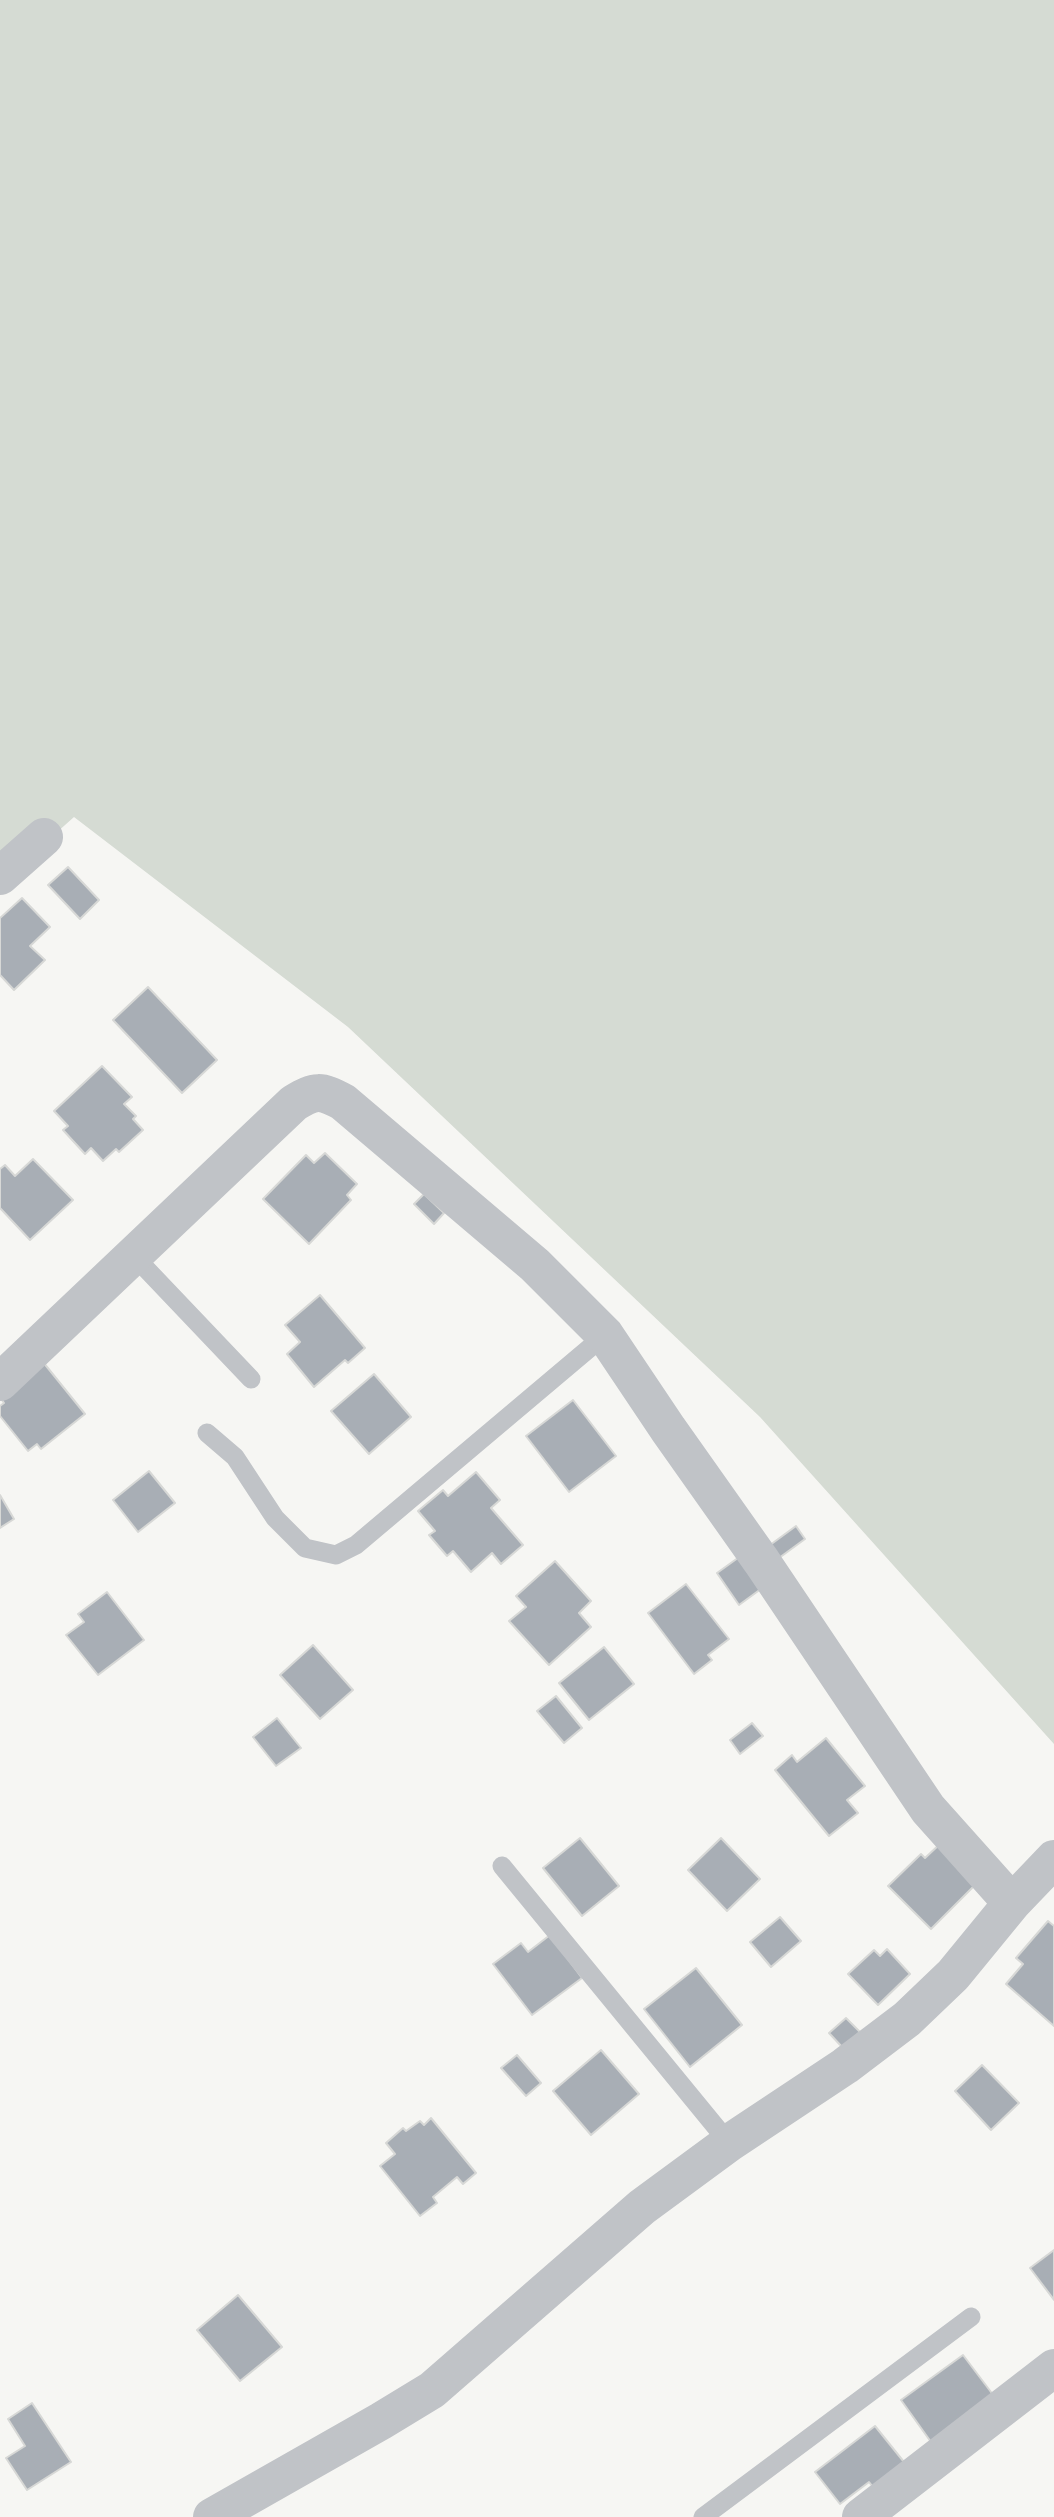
<!DOCTYPE html>
<html>
<head>
<meta charset="utf-8">
<style>
  body { margin:0 }
  canvas { display:block; background:#f6f6f3 }
</style>
</head>
<body>
<canvas width="1054" height="2517"></canvas>
<script>
const ctx = document.querySelector('canvas').getContext('2d');
ctx.lineJoin = 'round';
function fill(path, color) { ctx.fillStyle = color; ctx.fill(path, 'evenodd'); }
function trace(path, color, width, dash) { ctx.strokeStyle = color; ctx.lineWidth = width; ctx.lineCap = dash ? 'butt' : 'round'; ctx.setLineDash(dash || []); ctx.stroke(path); }
fill(new Path2D(`
  M0,0h1054v1744l-294,-327 -412,-390 -274,-210 -74,66z`), '#d5dbd3');
const building = new Path2D(`
  M68,867l31,33 -19,19 -32,-34z
  M22,898l28,29 -20,19 15,14 -31,30 -14,-15v-57z
  M148,987l69,73 -35,33 -69,-73z
  M102,1066l30,31 -8,7 12,12 -3,3 10,11 -24,22 -3,-3 -13,12 -12,-13 -6,6 -22,-24 5,-4 -14,-15z
  M325,1153l32,31 -10,11 4,5 -42,44 -46,-45 43,-44 8,8z
  M33,1159l40,41 -43,40 -30,-32v-39l5,-4 10,11z
  M424,1194l20,19 -10,11 -20,-20z
  M320,1295l45,53 -17,15 -3,-3 -31,27 -27,-33 13,-12 -15,-17z
  M43,1362l42,52 -44,35 -4,-5 -9,7 -28,-35v-10l4,-3 -4,-6z
  M374,1374l37,43 -42,37 -38,-43z
  M573,1400l43,56 -47,36 -43,-56z
  M149,1471l26,32 -37,29 -25,-32z
  M476,1472l24,28 -9,8 32,37 -22,19 -9,-11 -21,19 -18,-21 -6,5 -18,-21 6,-4 -17,-20 25,-21 5,6z
  M0,1495l14,24 -14,9z
  M796,1526l9,13 -26,19 -9,-13z
  M742,1555l23,31 -26,19 -22,-32z
  M555,1561l36,40 -12,12 12,14 -42,38 -40,-44 17,-14 -10,-11z
  M686,1584l43,55 -21,16 4,5 -18,14 -46,-61z
  M107,1592l37,48 -46,35 -32,-40 18,-13 -6,-8z
  M313,1645l40,45 -33,29 -40,-44z
  M604,1647l30,37 -45,36 -30,-37z
  M556,1696l26,32 -18,15 -27,-32z
  M277,1718l24,30 -25,18 -23,-29z
  M752,1723l11,13 -23,18 -10,-14z
  M826,1738l39,48 -18,14 11,13 -29,23 -54,-66 17,-15 5,7z
  M580,1838l39,48 -37,30 -39,-48z
  M721,1838l39,41 -33,32 -39,-41z
  M941,1843l38,38 -48,48 -43,-43 33,-32 4,4z
  M780,1917l21,24 -30,26 -21,-25z
  M1048,1921l6,5v100l-48,-42 17,-20 -7,-6z
  M550,1935l32,43 -50,37 -39,-51 28,-21 7,9z
  M887,1949l23,25 -32,31 -30,-31 26,-24 6,6z
  M696,1968l46,57 -52,42 -46,-58z
  M846,2018l14,14 -17,16 -14,-15z
  M601,2050l38,44 -48,41 -38,-44z
  M517,2055l24,28 -15,13 -25,-28z
  M982,2065l37,38 -28,27 -36,-39z
  M431,2118l45,55 -13,11 -6,-7 -24,20 4,6 -17,13 -40,-50 15,-12 -9,-11 17,-15 3,3 14,-10 4,4z
  M1054,2250v50l-24,-32z
  M238,2295l44,52 -42,34 -43,-51z
  M963,2355l31,41 -63,46 -30,-42z
  M32,2403l39,59 -44,28 -21,-32 19,-12 -17,-27z
  M875,2426l29,36 -31,25 -4,-5 -29,22 -25,-32z`);
fill(building, '#a8aeb5');
trace(building, '#d7d8d6', 2);
trace(new Path2D(`
  M133,1255l118,124
  M207,1433l28,24 40,61 30,30 31,7 20,-10 249,-210
  M502,1866l227,277
  M703,2517l268,-200`), '#c0c3c7', 19);
trace(new Path2D(`
  M0,876l44,-39
  M0,1382l294,-279c22,-13 26,-13 49,-1l192,163 70,70 63,94 94,133 166,247 84,94
  M212,2517l169,-96 51,-31 210,-183 87,-64 116,-77 62,-47 46,-44 59,-72 42,-44
  M861,2517l193,-149`), '#c0c3c7', 38);
</script>
</body>
</html>
